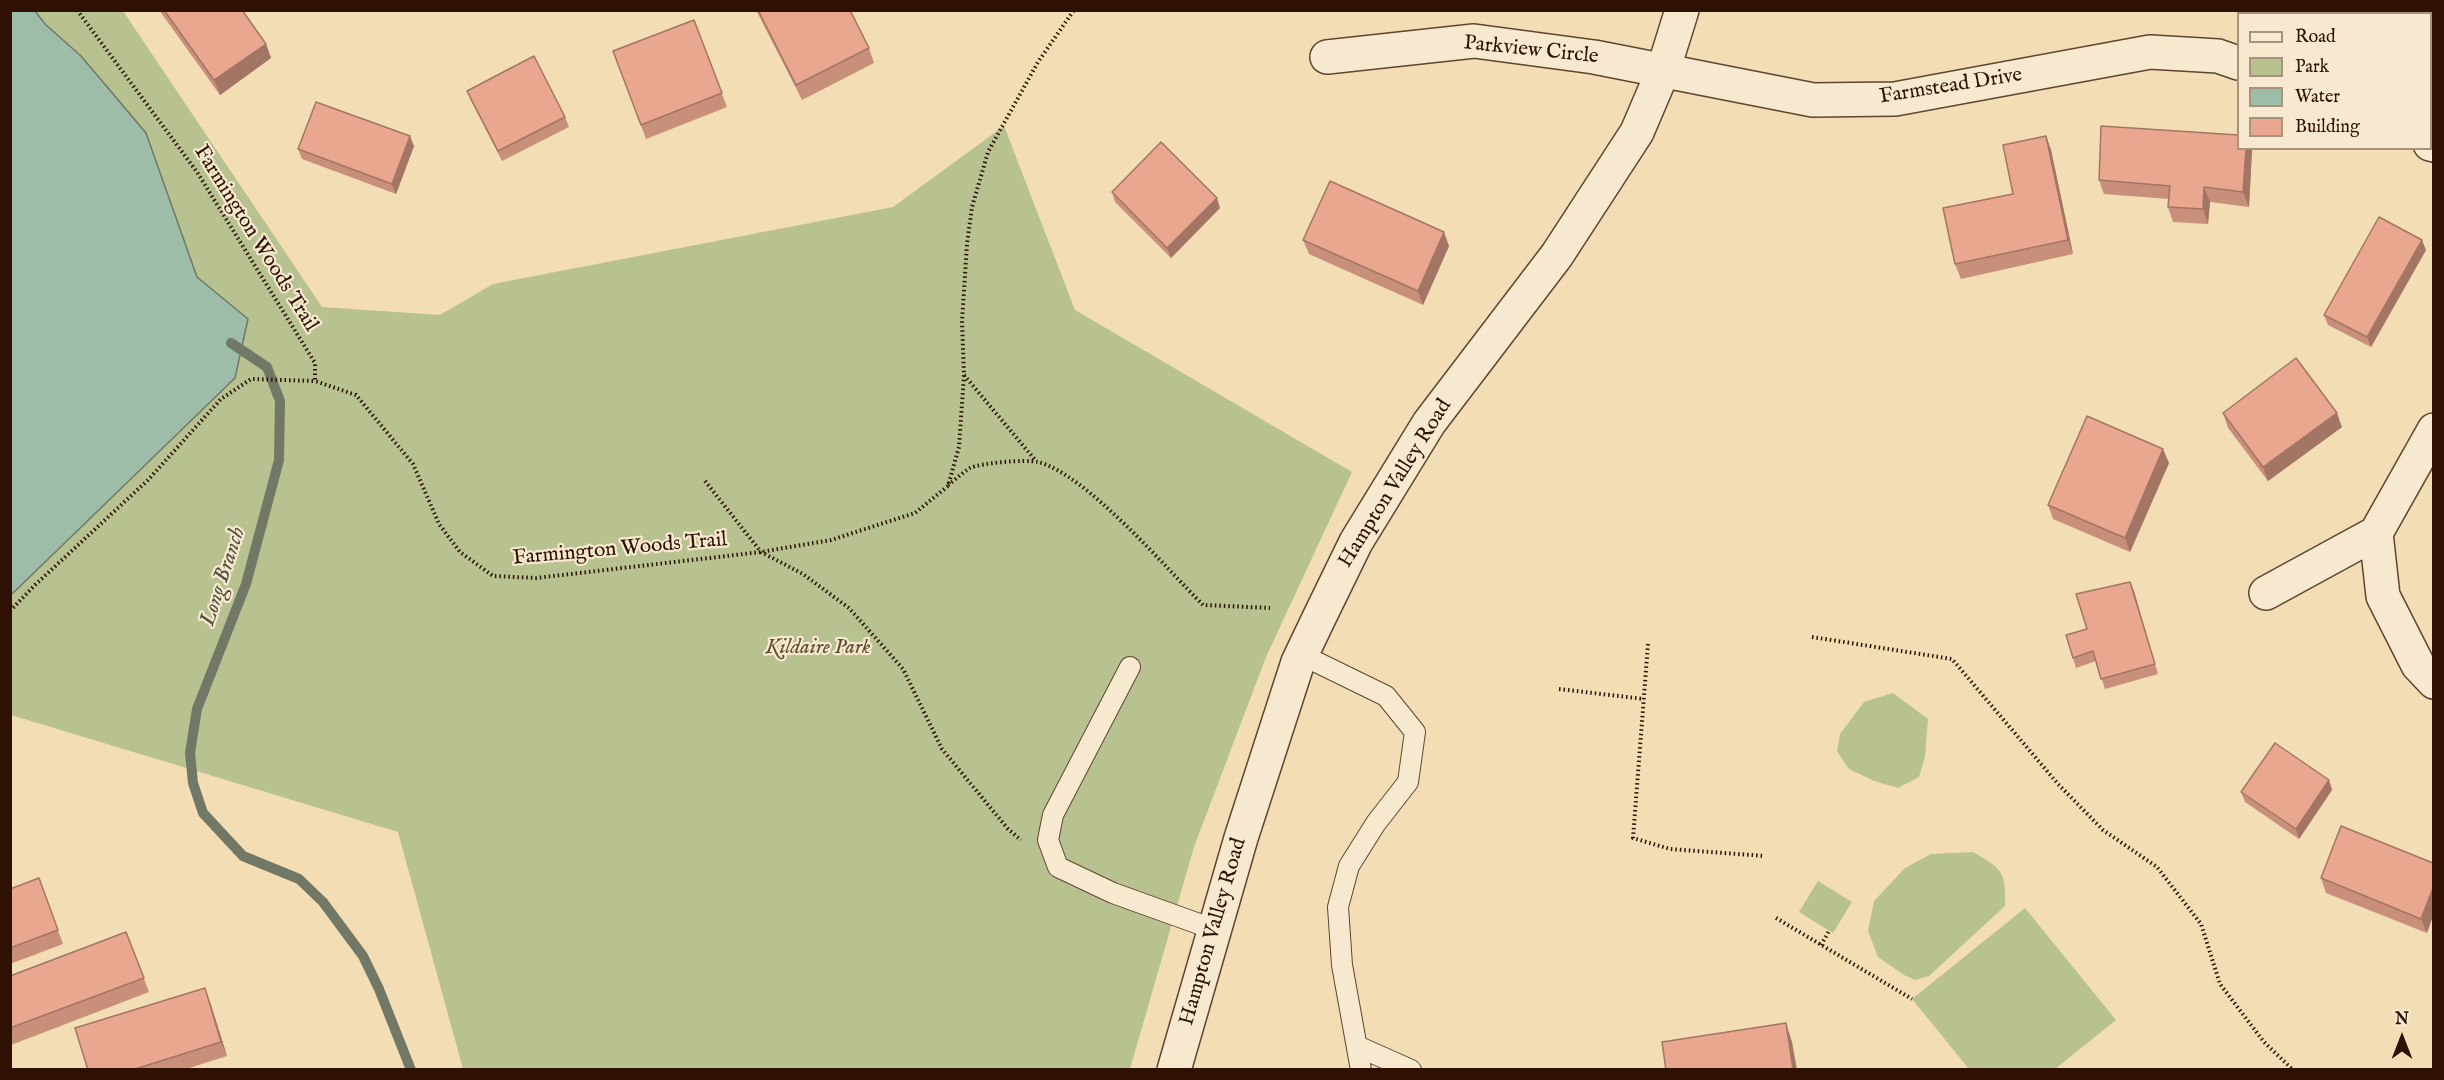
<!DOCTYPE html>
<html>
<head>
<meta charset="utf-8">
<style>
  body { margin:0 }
  #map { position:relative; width:2444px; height:1080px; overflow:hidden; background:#f3ddb5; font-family:"IM FELL English",serif }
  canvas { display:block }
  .frame { position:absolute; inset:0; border:12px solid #2e1103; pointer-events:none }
  .legend { position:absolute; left:2237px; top:12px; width:195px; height:138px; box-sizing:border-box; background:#f7e9cf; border:2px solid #a7937d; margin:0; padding:8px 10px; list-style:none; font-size:18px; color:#2e1103 }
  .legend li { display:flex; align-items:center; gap:12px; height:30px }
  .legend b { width:30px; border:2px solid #a7937d }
  .north { position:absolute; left:2372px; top:1008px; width:60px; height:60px; -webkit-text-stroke:4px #f7e9cf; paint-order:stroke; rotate:0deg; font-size:16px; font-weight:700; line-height:24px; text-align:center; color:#2e1103 }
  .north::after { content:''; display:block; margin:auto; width:21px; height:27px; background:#2e1103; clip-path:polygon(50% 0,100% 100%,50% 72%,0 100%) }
</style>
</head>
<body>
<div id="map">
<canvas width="2444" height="1080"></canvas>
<div class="frame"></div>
<ul class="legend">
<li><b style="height:8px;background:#f7e9cf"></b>Road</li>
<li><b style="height:16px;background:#b7c290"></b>Park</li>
<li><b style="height:16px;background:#9dbda8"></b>Water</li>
<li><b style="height:16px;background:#e9a78f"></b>Building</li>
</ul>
<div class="north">N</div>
</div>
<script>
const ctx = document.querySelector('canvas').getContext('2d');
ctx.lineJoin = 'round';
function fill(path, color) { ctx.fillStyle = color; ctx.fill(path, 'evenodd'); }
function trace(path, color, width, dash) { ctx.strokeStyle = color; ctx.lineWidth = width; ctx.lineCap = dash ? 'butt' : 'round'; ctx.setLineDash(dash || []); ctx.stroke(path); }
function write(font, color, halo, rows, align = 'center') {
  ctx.font = font + ' "IM FELL English",serif'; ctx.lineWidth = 4.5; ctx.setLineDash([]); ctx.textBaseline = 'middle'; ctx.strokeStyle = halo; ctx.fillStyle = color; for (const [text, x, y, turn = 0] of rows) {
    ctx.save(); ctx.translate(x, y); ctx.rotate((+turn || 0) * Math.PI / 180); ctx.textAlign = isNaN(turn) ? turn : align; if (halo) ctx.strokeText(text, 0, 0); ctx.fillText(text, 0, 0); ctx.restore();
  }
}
fill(new Path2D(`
  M10,11h113l199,296 118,8 53,-31 400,-77 111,-81 71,184 277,162 -86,185 -72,190 -64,222h-667l-65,-237 -387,-117z
  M1893,693l35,26 -3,38 -6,20 -21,11 -24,-7 -25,-12 -12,-18 3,-17 24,-32z
  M1973,852c29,17 33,19 32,54l-76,70 -14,4 -11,-5 -26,-18 -10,-26 6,-30 31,-33 26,-14z
  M1818,881l34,21 -19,31 -34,-21z
  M2025,908l91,112 -61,49h-86l-57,-70z`), '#b7c290');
const water = new Path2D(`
  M35,11l10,13 36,32 65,77 51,144 51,42 -13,59 -224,217 -1,-584z`);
fill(water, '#9dbda8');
trace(water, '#717866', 1.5);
trace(new Path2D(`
  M231,343l36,24 13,34 -1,59 -33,124 -49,125 -7,44 3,30 10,30 40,43 56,23 24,23 40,54 16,33 32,81`), '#717866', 10);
const lane = new Path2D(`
  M1302,655l84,41 29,36 -7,50 -32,41 -27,43 -11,41 4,58 19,105
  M1130,667l-77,148 -5,25 10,27 55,26 100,36
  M1357,1046l54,24`);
const street = new Path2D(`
  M1327,57l147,-16 120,16 219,43 82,-1 255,-47 68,4 20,7
  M2430,144l4,1
  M2434,430l-58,103 7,63 35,69 16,17
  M2266,593l110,-60
  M1174,1070l67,-232 57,-176 20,-42 38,-78 73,-119 128,-168 80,-123 26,-61 19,-61`);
trace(lane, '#5f4430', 22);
trace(street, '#5f4430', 36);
trace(new Path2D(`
  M77,10l120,162 118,191v18l41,14 57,69 26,60 21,28 33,24 43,2 225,-26 70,-12 84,-27 33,-27 11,-39 5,-72 -2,-54 5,-77 5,-37 16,-55 50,-90 36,-52
  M964,375l72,86
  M705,481l56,71 42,22 46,34 54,61 39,80 66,80 13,11
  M948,485c7,-5 14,-12 22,-17 11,-5 55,-9 68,-6 48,12 128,106 165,143l67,3
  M10,611l25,-26 113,-105 73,-81 30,-20 64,2
  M1812,637l140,22 106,125 45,46 54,37 44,57 19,60 44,58 29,28
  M1648,644l-15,194 37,11 95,7
  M1559,689l85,10
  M1776,918l136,81
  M1821,945l8,-14`), '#2e1103', 4, [1.5, 3]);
trace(lane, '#f7e9cf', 20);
trace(street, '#f7e9cf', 33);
fill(new Path2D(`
  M159,10h83l24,34 5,14 -51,37z
  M756,10h94l19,38 5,15 -72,37z
  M694,20l33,87 -81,32 -33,-88z
  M467,91l98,26 4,10 -67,34 -31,-60z
  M2046,136l5,14 22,104 -112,25 -6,-15 58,-70z
  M414,146l-18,48 -94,-35 -4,-10z
  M2238,148h13l1,2 -3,57 -39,-5 -2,22 -35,-2 -5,-15 1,-8 -65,-5 -5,-14z
  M1112,192l108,16 -49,50 -56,-56z
  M1303,240l146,6 -26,59 -114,-51z
  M2426,250l-55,97 -43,-22 -4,-10z
  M2223,413l119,14 -74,54 -40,-53z
  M2169,463l-39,89 -77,-33 -5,-14z
  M2130,582l28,92 -53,15 -9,-28 -20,7 -3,-10 14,-29z
  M2329,780l3,10 -33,49 -54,-37 -4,-10z
  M2433,863l-6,70 -101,-40 -5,-15z
  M39,878l24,66 -53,20v-75z
  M126,932l23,60 -138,53 -1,-69z
  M210,1002l17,54 -44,14h-95z`), '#c8907b');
fill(new Path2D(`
  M266,44l5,14 -51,37 -6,-15z
  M410,136l4,10 -18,48 -4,-10z
  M2046,136l5,14 22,104 -5,-14z
  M2246,148h5l1,2 -3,57 -6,-15z
  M2204,187l6,15 -2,22 -5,-15z
  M1217,198l3,10 -49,50 -4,-10z
  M1444,232l5,14 -26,59 -5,-14z
  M2422,240l4,10 -55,97 -4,-10z
  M2337,413l5,14 -74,54 -5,-14z
  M2163,449l6,14 -39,89 -5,-14z
  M2130,582l4,9 24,83 -3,-10z
  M2329,780l3,10 -33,49 -3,-10z
  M2433,888v28l-6,17 -6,-14z
  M205,988l5,14 17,54 -6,-14z
  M1786,1023l6,19 5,28h-4z`), '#a37564');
const building = new Path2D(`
  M164,10h78l24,34 -52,36z
  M758,10h92l19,38 -73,37z
  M694,20l28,73 -81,32 -28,-74z
  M534,56l31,61 -67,34 -31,-60z
  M316,102l94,34 -18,48 -94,-35z
  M2101,126l137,9v13h8l-3,44 -39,-5 -1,22 -35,-2 2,-21 -71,-6z
  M2046,136l22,104 -113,24 -12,-56 70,-14 -10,-49z
  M1161,142l56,56 -50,50 -55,-56z
  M1330,181l114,51 -26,59 -115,-51z
  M2379,217l43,23 -55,97 -43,-22z
  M2296,358l41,55 -74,54 -40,-54z
  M2087,416l76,33 -38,89 -77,-33z
  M2130,582l25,82 -54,15 -8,-28 -20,7 -7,-23 21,-6 -11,-35z
  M2275,743l54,37 -33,49 -55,-37z
  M2341,826l92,37v25l-12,31 -100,-41z
  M39,878l19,52 -48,18v-59z
  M126,932l18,46 -134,50v-52z
  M205,988l16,54 -89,28h-44l-13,-42z
  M1786,1023l7,47h-127l-4,-28z`);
fill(building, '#e9a78f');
trace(building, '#a37564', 1.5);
write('21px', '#2e1103', '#f7e9cf', [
  ["Parkview Circle",1531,51,6],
  ["Farmstead Drive",1951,87,-9],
  ["Farmington Woods Trail",255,239,58],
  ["Hampton Valley Road",1396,484,-58],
  ["Farmington Woods Trail",620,550,-5],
  ["Hampton Valley Road",1214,932,-74]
]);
write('italic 21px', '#5e4f34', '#f7e9cf', [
  ["Kildaire Park",818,649]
]);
write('italic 22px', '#554d3d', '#f7e9cf', [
  ["Long Branch",224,577,-72]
]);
</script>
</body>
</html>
